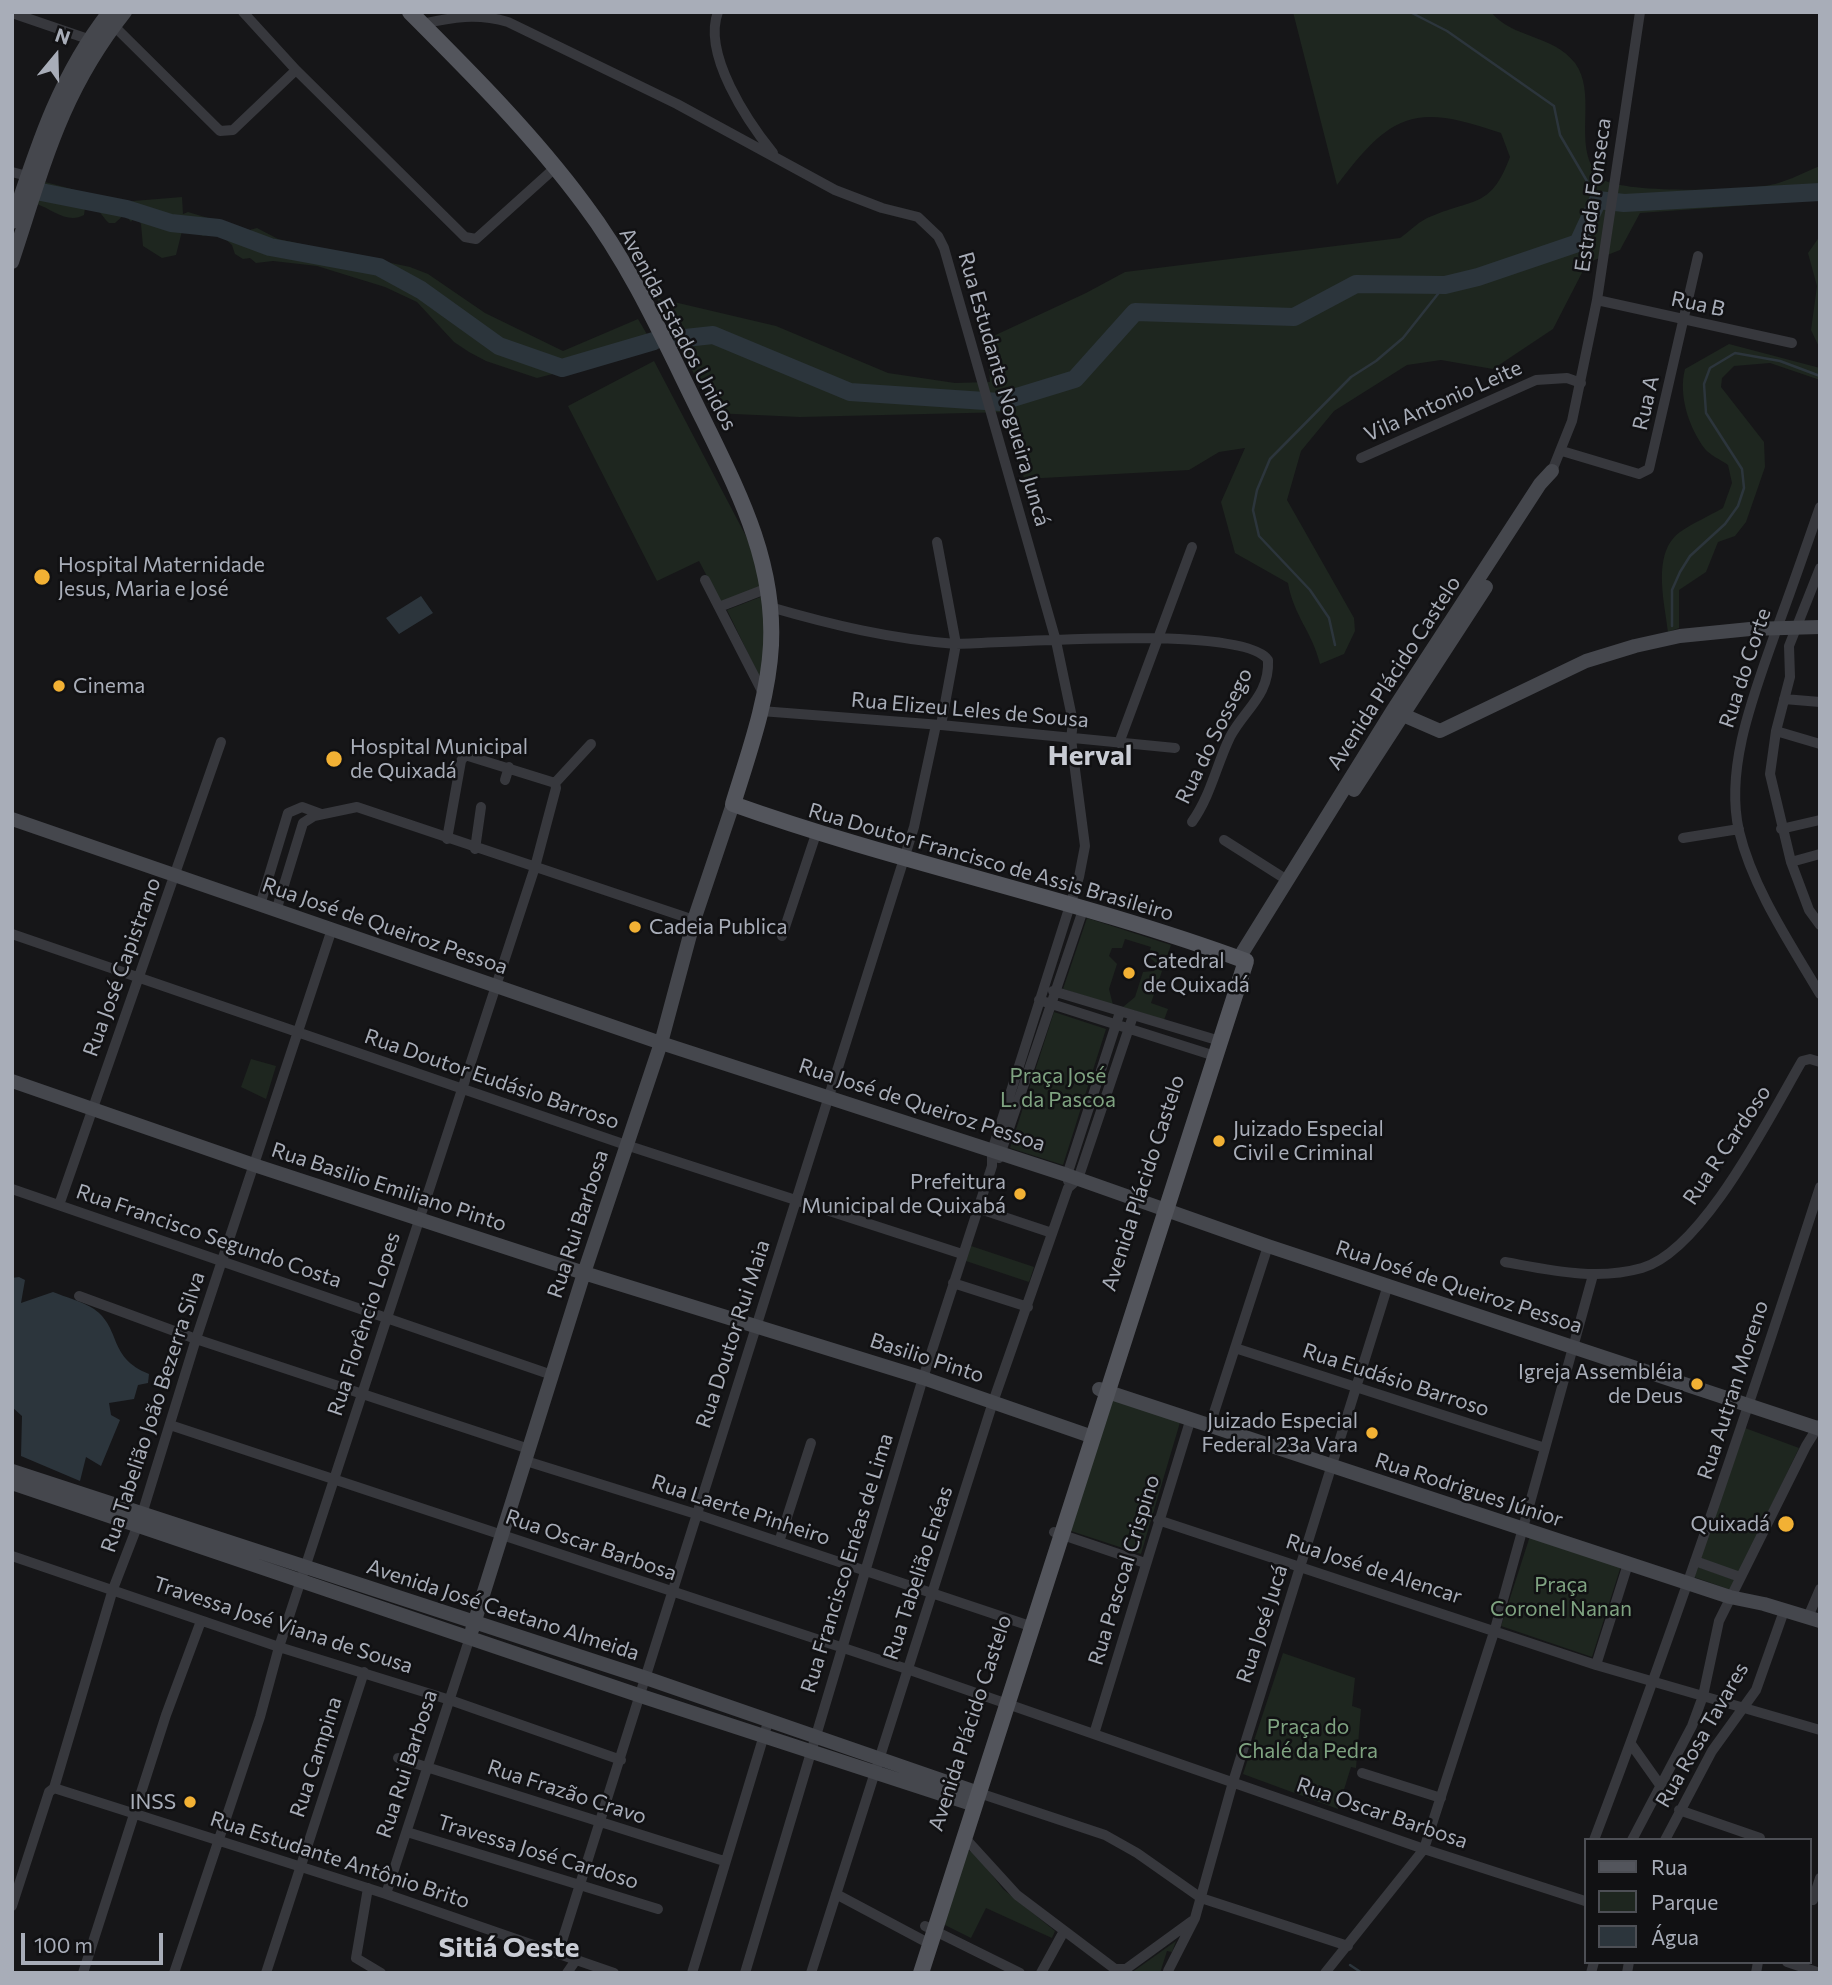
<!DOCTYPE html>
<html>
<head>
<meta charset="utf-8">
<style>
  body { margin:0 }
  #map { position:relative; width:1832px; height:1985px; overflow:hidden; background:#161618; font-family:Commissioner,sans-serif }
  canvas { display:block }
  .frame { position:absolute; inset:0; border:14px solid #a8adb8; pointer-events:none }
  .legend { position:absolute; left:1584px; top:1838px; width:228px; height:126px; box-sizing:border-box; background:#111113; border:2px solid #4d4f55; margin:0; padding:9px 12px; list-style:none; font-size:21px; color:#a8adb8 }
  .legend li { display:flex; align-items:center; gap:14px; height:35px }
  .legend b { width:35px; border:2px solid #4d4f55 }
  .north { position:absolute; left:21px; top:21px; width:70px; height:70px; -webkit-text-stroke:5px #111113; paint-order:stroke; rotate:19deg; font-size:19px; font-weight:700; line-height:28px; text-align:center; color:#a8adb8 }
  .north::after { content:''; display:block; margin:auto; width:24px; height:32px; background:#a8adb8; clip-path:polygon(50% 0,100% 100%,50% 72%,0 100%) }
  .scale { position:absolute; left:21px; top:1933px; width:142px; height:32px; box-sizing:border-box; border:4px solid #a8adb8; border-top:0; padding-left:9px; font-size:21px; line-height:24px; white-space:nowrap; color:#a8adb8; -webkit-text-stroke:5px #111113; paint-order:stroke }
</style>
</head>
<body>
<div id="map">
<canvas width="1832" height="1985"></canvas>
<div class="frame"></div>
<ul class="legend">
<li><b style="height:9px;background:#53555c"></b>Rua</li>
<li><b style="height:19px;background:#1e261f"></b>Parque</li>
<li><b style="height:19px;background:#2c353c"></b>Água</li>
</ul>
<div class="north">N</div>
<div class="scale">100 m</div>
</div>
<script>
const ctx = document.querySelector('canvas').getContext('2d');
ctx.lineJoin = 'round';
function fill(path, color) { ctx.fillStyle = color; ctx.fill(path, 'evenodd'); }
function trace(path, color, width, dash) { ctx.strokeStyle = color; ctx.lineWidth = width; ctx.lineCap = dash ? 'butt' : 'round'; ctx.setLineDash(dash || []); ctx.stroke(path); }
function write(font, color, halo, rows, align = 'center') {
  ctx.font = font + ' Commissioner,sans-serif'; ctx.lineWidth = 5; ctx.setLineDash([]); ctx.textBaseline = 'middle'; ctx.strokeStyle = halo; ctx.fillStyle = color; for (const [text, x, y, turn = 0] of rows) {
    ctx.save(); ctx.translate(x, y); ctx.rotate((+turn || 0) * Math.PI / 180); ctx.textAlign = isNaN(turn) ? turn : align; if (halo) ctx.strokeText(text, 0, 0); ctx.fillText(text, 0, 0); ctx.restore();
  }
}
fill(new Path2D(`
  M1293,12h198c22,27 61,22 84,51 21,29 1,73 17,104 1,3 7,10 10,12 22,15 146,12 173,5 15,-4 30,-12 45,-18v34l-180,13 -20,37 -33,13 -34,66 -60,40 -52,-9 -34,5 -73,46 -33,40 -14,49 67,118 1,13 -11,23 -24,10c-8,-33 -26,-47 -32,-81l-53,-30 -14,-51 24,-54 -26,4 -30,18 -165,9 -14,-67 -210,5 -87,-4 -56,-115 119,28 112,47 67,10 35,-1 -3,-43 99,-46 39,-21 275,-34c10,-7 20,-18 32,-22 43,-18 59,-8 78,-59l-9,-24c-86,-30 -109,-21 -164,52z
  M45,182l76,20 61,-5 1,17 5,-2 20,6 12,8 3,-5 23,10 11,-3 21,11 132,28 18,7 57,39 78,38 75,-32 17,29 -118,30 -51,-17 -17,-9 -15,-10 -37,-40 -32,-15 -68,-21 -44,-5 -17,2 -6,-5 -7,1 -8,-5 -3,-9 -15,-13 -14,4 -12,-8 -9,3 -6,24 -14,3 -19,-12 -2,-22 -6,-9 -4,7 -6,-8 -10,9h-6c-9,-8 -9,-17 -24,-15l-1,7c-16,9 -31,-5 -47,-11z
  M1820,236v113l-9,-19 6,-44 -9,-33z
  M1729,344l91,24v12l-50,-17 -36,3 -12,12 -1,9 43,55 1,25 -19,55 -11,14 -17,6 -12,30 -27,18v38l-11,4c-3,-29 -17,-79 12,-100 13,-9 29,-16 43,-24l9,-25 -4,-18c-7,-5 -18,-10 -23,-16 -16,-21 -27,-54 -20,-80z
  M654,361l93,177 16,49 -42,16 -22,-42 -42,20 -89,-175z
  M763,596l3,49 -5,35 -34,-70z
  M1087,918l84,27 -20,58 17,6 -4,11 -41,-13 12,-10 8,-25 11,-1 2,-8 -8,-7 3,-9 -26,-8 -3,9h-10l-3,8 8,8 -8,25 4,16 -50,-16z
  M1054,1012l52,17 -43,136 -53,-17z
  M251,1059l25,7 -10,33 -25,-12z
  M968,1245l66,22 -5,15 -66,-22z
  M1111,1397l70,22 -40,135 -73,-24z
  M1745,1428l54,20 -60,125 -39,-15z
  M1530,1536l91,30 -29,91 -91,-31z
  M1698,1567l37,13 -4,10 -37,-13z
  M1283,1653l72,25 -3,28 9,3 -5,59 -5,-1 -13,42 -95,-35z
  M966,1850l9,3 28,36 52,42 -3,7 -66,-30 -15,30 -30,-15z
  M1176,1941l-4,11 -5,-1 -7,22h-29z`), '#1e261f');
fill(new Path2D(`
  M421,596l12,17 -34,21 -13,-16z
  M19,1277l6,3 -4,23 32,-11c12,5 29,9 41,17 28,20 13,48 55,65l-1,9 -10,2 -4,14 -25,4 2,12 9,5 -19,46 -15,-9 -6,24 -59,-25 1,-40 -10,-9v-129z`), '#2c353c');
trace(new Path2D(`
  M1410,12l37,19 107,75 6,29 38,65
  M1672,626v-36l8,-18 10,-16 35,-32 13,-18 6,-18 -2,-19 -36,-56 -2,-29 6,-16 25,-15 45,8 40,15
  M1335,645l-6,-27 -19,-28 -51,-54 -6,-26 4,-20 13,-31 81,-82 25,-16 27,-23 42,-53
  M1350,1965l12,8`), '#2c353c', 2.5);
trace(new Path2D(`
  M41,192l86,17 44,14 48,5 51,19 109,20 42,23 78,56 63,22 92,-27
  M676,339l37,-4 137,57 150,10 75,-23 60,-67 159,5 62,-33 89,1 33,-8 100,-34 20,-43 26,3 196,-11`), '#2c353c', 18);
trace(new Path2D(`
  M243,12l53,58 169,167 11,2 80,-72
  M718,12c-16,42 30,110 55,141
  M12,13l76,26
  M422,24c31,-7 55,-11 86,-2l169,82 158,86 47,18 36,9 20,19 6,12 112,393 17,81 -2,17 14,107 -6,31 -87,274v15l-69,212 -178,595
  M114,26l106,105 13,-1 63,-60
  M12,172l15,4
  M1597,300l195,43
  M1562,451l77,23 10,-5 49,-213
  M1361,458l175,-78 31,-2 14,5
  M1552,471l20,-50 25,-121 43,-288
  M1820,507c-14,40 -28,81 -43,121 -21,61 -53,138 -38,203 14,58 51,112 81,163
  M937,542l19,102 -15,81
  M1820,568l-31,78 1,31 -14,54 -6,43 21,88 18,48 11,15
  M705,580l59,115
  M719,607l49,-19
  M770,607c62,18 121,32 186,37 51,-1 287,-20 312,16 2,35 -24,50 -38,77 -14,29 -19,58 -38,85
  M1784,699l36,3
  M761,711l180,14 234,23
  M1776,731l44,13
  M1119,743l73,-196
  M505,780l4,-13
  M1781,829l39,-9
  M1683,838l56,-9
  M447,839l14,-78 4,-6 90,28
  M1224,840l63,40
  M475,849l6,-42
  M1791,862l29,-8
  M260,905l28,-92 14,-6 19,7
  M276,911l27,-88 11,-7 43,-9 337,113
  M12,934l614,211 336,109
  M782,936l34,-102
  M1053,991l167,50
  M1039,1000l176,56
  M999,1158l84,-248
  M1068,1181l-1,-6 53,-163
  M12,1189l540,186
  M59,1205l162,-463
  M977,1208l75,25
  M1505,1262c45,8 91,19 137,6 61,-17 129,-154 160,-207l8,-2 10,3
  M953,1283l75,24
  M79,1296l117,43 333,110
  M1235,1348l310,100
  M170,1425l737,244 517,180 161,52
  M1210,1425l58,-179
  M526,1461l170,53 337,113
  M1158,1520l438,145 224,65
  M1054,1532l91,31
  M779,1542l32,-99
  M12,1556l267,91 171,53 171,60
  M1695,1561l45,16
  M1808,1617l12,-28
  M1596,1665l32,-101
  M1094,1734l97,-316
  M1631,1744l29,41
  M398,1758l326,103
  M1362,1773l79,25
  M54,1788l332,106 228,79
  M979,1793l126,42 32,18 64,45 147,48
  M1679,1810l81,28
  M407,1832l251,77
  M965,1838l52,57 98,74h11l66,-48
  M1594,1840c82,-215 155,-433 226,-653
  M1632,1840l60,-114 11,-30 16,-75 87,-175 13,-21
  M1665,1840l47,-89 44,-61 28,-79
  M368,1888l-12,70 25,15
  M386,1894l84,-257
  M836,1894l94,50
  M1813,1900l7,-22
  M12,1906l37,-114 5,-4 59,-199 29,-75 54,-175 136,-410
  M925,1926l95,47
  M558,1954l356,-1127 22,-102
  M1787,1962l33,11
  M1168,1971l27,-53 38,-136 155,-497
  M83,1973l83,-258 35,-94
  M174,1973l86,-256 19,-70 256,-780 21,-79 -1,-5 36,-39
  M266,1973l98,-301
  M567,1973l9,-13
  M692,1973l76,-251
  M811,1973l182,-571 75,-214 10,-9 55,-163
  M1041,1973l23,-42
  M1325,1973l99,-124 71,-220 98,-354
  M1591,1973l3,-11
  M1627,1973l2,-11
  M1756,1973l2,-11`), '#37383d', 10);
trace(new Path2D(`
  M12,222c25,-76 47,-146 97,-210
  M12,262c32,-96 48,-168 113,-250
  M1394,711l46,20 146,-70 49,-15 45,-10 70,-7 70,-2
  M1354,790l132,-203
  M12,819l649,224 406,132 201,71 552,183
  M1239,958l154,-248 147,-226 12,-13
  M12,1081l242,84 330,108 339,105 170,59
  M1099,1389l631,208 34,7 56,17
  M12,1471l634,207 333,115
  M12,1483l629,213 334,109
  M472,1630l112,-357 77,-230 33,-123 39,-116`), '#45474d', 14);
trace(new Path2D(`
  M410,12c61,61 123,123 174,192 50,66 83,143 120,217 35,72 71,141 67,224 -3,55 -22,107 -38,159 168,60 345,95 513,157l-325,1012`), '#53555c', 16);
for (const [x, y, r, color] of [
  [42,577,9,"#f2b134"],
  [59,686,7,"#f2b134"],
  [334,759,9,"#f2b134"],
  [635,927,7,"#f2b134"],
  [1129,973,7,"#f2b134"],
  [1219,1141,7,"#f2b134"],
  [1020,1194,7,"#f2b134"],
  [1697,1384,7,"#f2b134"],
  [1372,1433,7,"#f2b134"],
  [1786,1524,9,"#f2b134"],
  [190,1802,7,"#f2b134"]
]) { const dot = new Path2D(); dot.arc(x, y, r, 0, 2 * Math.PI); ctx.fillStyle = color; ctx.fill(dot); trace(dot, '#111113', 2.5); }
write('21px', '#a8adb8', '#111113', [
  ["Estrada Fonseca",1593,195,-82],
  ["Rua B",1698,304,12],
  ["Avenida Estados Unidos",678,329,62],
  ["Rua Estudante Nogueira Juncá",1004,389,74],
  ["Vila Antonio Leite",1443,401,-24],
  ["Rua A",1646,403,-77],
  ["Rua do Corte",1745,668,-72],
  ["Avenida Plácido Castelo",1394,673,-57],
  ["Rua Elizeu Leles de Sousa",970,710,5],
  ["Rua do Sossego",1214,736,-64],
  ["Rua Doutor Francisco de Assis Brasileiro",991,862,16],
  ["Rua José de Queiroz Pessoa",385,926,19],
  ["Rua José Capistrano",122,967,-70],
  ["Rua Doutor Eudásio Barroso",492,1079,19],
  ["Rua José de Queiroz Pessoa",922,1105,18],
  ["Rua R Cardoso",1727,1145,-56],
  ["Avenida Plácido Castelo",1143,1183,-72],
  ["Rua Basilio Emiliano Pinto",389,1187,18],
  ["Rua Rui Barbosa",578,1224,-72],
  ["Rua Francisco Segundo Costa",209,1236,19],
  ["Rua José de Queiroz Pessoa",1459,1287,18],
  ["Rua Florêncio Lopes",364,1324,-72],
  ["Rua Doutor Rui Maia",733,1334,-72],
  ["Basilio Pinto",927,1358,18],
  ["Rua Eudásio Barroso",1396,1380,18],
  ["Rua Autran Moreno",1733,1390,-72],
  ["Rua Tabelião João Bezerra Silva",153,1412,-72],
  ["Rua Rodrigues Júnior",1469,1490,18],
  ["Rua Laerte Pinheiro",741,1510,18],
  ["Rua Oscar Barbosa",591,1545,19],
  ["Rua Francisco Enéas de Lima",847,1563,-73],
  ["Rua José de Alencar",1374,1569,18],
  ["Rua Pascoal Crispino",1124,1570,-73],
  ["Rua Tabelião Enéas",918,1573,-72],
  ["Avenida José Caetano Almeida",503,1610,18],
  ["Rua José Jucá",1262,1624,-72],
  ["Travessa José Viana de Sousa",283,1625,18],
  ["Avenida Plácido Castelo",970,1723,-72],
  ["Rua Rosa Tavares",1702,1735,-60],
  ["Rua Campina",316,1757,-72],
  ["Rua Rui Barbosa",407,1764,-72],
  ["Rua Frazão Cravo",567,1792,18],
  ["Rua Oscar Barbosa",1382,1813,19],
  ["Travessa José Cardoso",538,1852,17],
  ["Rua Estudante Antônio Brito",340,1860,18]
]);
write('21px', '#a8adb8', '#111113', [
  ["Hospital Maternidade",58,565],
  ["Jesus, Maria e José",58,589],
  ["Cinema",73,686],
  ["Hospital Municipal",350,747],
  ["de Quixadá",350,771],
  ["Cadeia Publica",649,927],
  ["Catedral",1143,961],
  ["de Quixadá",1143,985],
  ["Juizado Especial",1233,1129],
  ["Civil e Criminal",1233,1153],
  ["Prefeitura",1006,1182,"right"],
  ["Municipal de Quixabá",1006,1206,"right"],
  ["Igreja Assembléia",1683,1372,"right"],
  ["de Deus",1683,1396,"right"],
  ["Juizado Especial",1358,1421,"right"],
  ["Federal 23a Vara",1358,1445,"right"],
  ["Quixadá",1770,1524,"right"],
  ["INSS",176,1802,"right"]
], 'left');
write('21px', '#7fa381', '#111113', [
  ["Praça José",1058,1076],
  ["L. da Pascoa",1058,1100],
  ["Praça",1561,1585],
  ["Coronel Nanan",1561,1609],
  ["Praça do",1308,1727],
  ["Chalé da Pedra",1308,1751]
]);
write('bold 28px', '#c9ccd4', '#111113', [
  ["Herval",1090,756],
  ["Sitiá Oeste",509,1948]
]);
</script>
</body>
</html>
